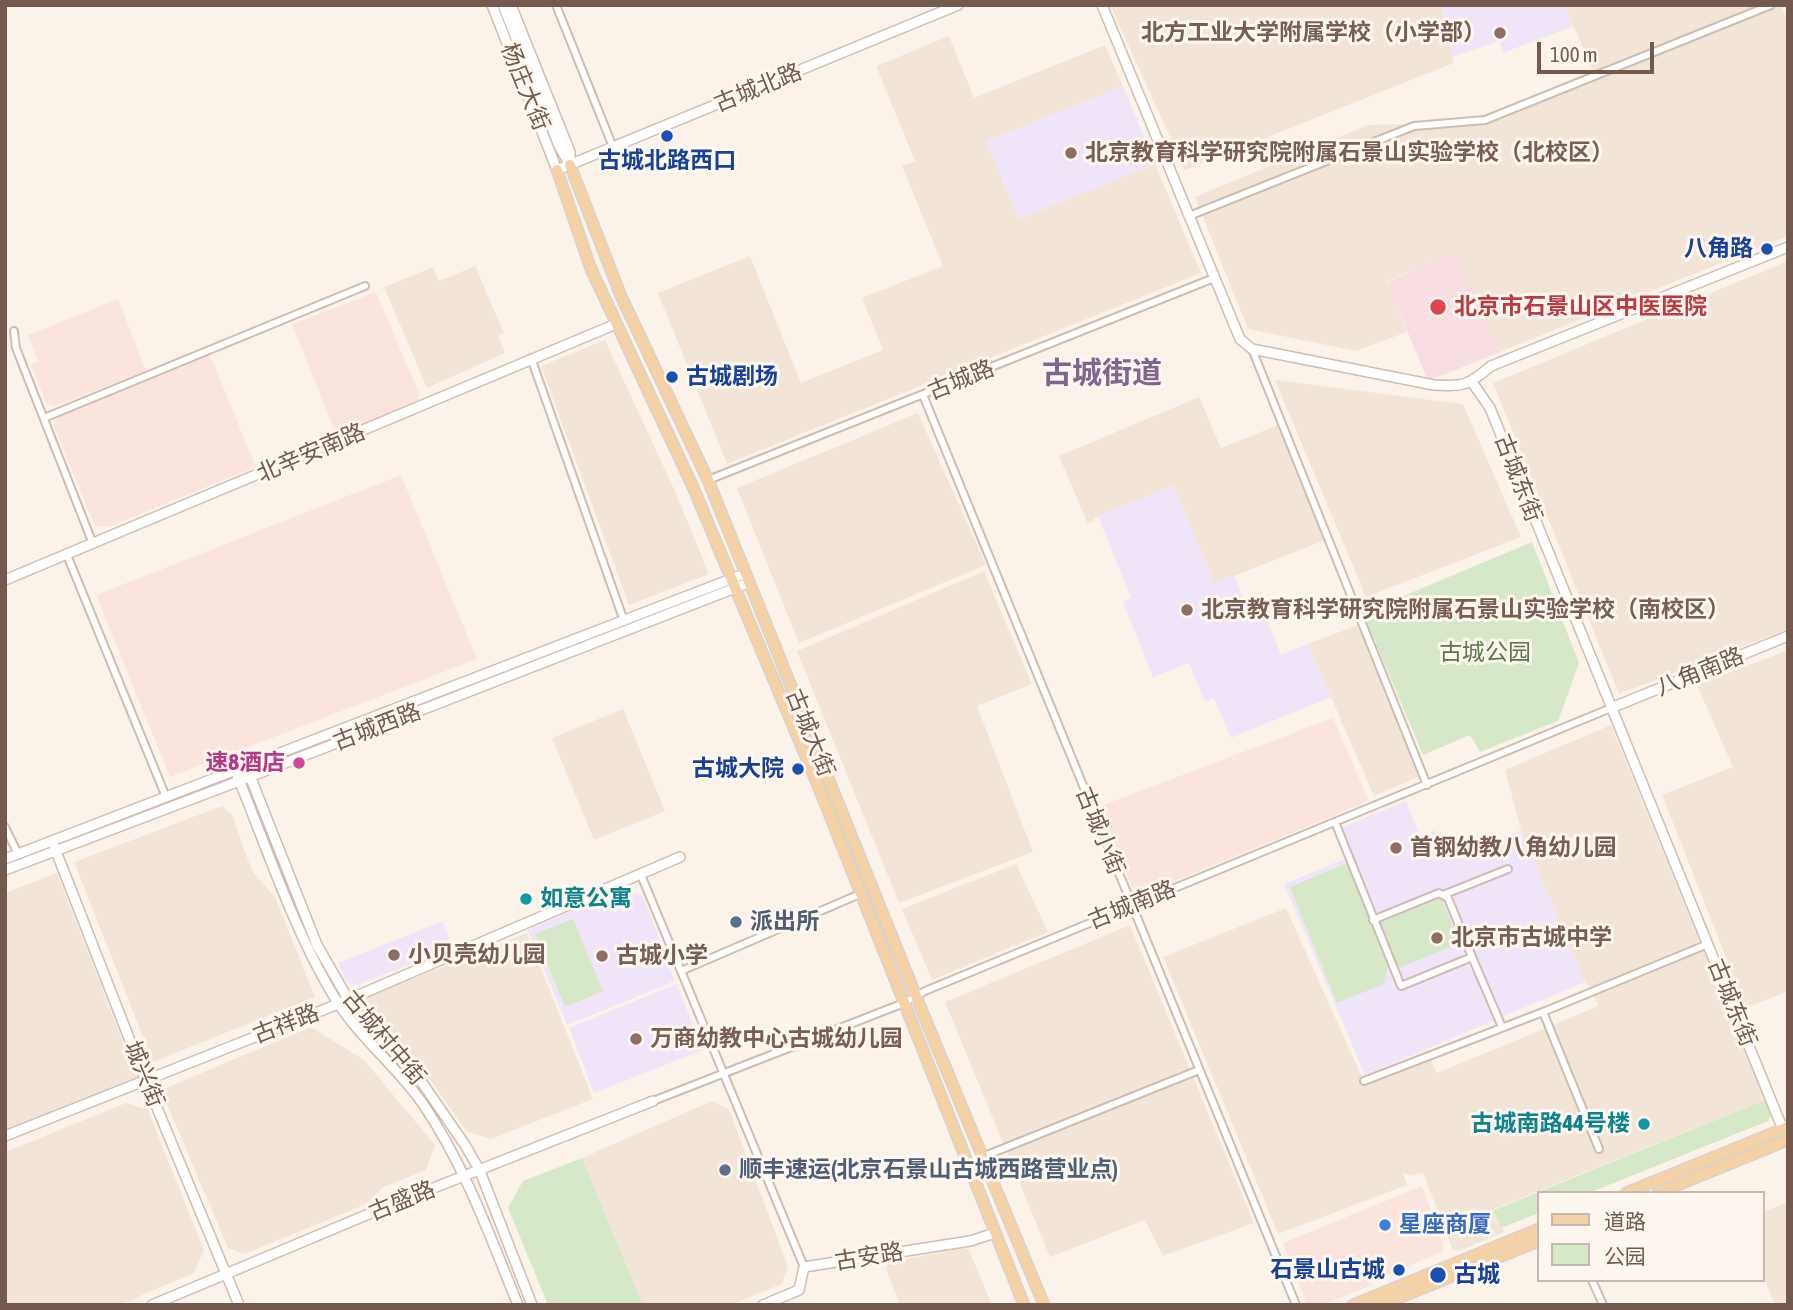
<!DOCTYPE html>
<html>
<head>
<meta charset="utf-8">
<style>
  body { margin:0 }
  #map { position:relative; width:1793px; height:1310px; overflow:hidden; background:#fbf3e9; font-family:"Asap Condensed","Noto Sans SC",sans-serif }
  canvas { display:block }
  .frame { position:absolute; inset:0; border:7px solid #74594e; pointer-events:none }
  .legend { position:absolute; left:1537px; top:1191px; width:228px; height:91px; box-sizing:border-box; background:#fef7ef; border:2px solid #c7b8af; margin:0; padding:9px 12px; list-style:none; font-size:21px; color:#74594e }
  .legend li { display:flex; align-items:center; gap:14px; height:35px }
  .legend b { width:35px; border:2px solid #c7b8af }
  .scale { position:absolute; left:1537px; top:42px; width:117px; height:32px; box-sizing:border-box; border:4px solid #74594e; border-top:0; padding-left:9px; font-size:21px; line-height:24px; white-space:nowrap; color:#74594e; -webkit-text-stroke:5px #fef7ef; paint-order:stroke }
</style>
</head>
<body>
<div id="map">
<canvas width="1793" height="1310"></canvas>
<div class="frame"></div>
<ul class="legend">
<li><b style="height:9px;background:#f5d2a6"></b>道路</li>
<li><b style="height:19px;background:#d7e8c8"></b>公园</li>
</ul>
<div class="scale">100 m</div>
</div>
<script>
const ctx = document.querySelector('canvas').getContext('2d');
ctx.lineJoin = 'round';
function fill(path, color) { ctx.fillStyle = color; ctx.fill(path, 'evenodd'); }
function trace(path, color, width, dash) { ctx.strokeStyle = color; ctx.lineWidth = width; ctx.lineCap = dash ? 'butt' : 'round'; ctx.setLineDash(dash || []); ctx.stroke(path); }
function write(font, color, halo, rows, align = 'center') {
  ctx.font = font + ' "Asap Condensed","Noto Sans SC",sans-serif'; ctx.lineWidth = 6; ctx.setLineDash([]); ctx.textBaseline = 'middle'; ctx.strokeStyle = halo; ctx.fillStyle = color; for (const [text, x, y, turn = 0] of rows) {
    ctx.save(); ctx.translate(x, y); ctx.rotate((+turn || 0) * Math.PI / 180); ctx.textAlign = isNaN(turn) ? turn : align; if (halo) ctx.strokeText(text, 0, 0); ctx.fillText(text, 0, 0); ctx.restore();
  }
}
fill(new Path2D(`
  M1110,5h331l13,58 -269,107z
  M1564,5h217l7,17v214l-288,116 -45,-100 -68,29 20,51 -51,19 -108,-22 -53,-132 173,-72 117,-3 111,-45z
  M949,36l25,62 131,-53 18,41 -136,55 32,78 136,-55 46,109 -474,191 -69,-171 92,-37 51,127 82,-33 -21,-52 81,-32 -41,-100 13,-5 -39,-95z
  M1788,261v368l-169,65 -126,-311z
  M475,266l29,67 -6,2 7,18 -78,35 -43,-101 49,-20 6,14z
  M605,340l69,149 35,85 -80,31 -88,-239z
  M1275,380l188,24 58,133 -155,60z
  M1199,397l22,51 57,-23 50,114 -114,45 -40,-98 -76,30 -10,8 -29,-68z
  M918,413l68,152 -187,78 -62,-155z
  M984,571l48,113 -55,22 56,146 -134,51 -102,-252z
  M1363,623l62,151 -51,22 -66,-152z
  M1788,650v341l-42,17 -84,-213 71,-28 -36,-82z
  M623,709l42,102 -71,29 -42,-102z
  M1611,725l154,375 -271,109 10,23 -45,19 -6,-1 -30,-77 -12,3 -8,-3 4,12 -129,49 -115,-277 123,-49 79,176 65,-25 7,14 162,-67 -14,-24 -64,-152 -16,-60z
  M222,806l10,9 20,56 23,26 40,100 -162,65 -79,-200z
  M1016,864l32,68 -116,48 -30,-71z
  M57,873l80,205 -132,52v-237z
  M1130,925l124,298 -91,33 -18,-36 -95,37 -105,-255z
  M527,933l66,166 -102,40 -24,-7 -43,-61 -62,-62 -1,-7 6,-5z
  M311,1027l53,33 71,85 -9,25 -42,17 -20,18 -119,49 -17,-6 -67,-158z
  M712,1101l17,8 59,158 -6,17 -51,21h-88l-61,-147z
  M126,1103l22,7 56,140 -10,23 -75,32h-114v-153z
  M1788,1202v103h-13l-12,-28v-65z
  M965,1248l4,2 23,55h-92l-14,-36 4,-7z`), '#f2e5d8');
fill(new Path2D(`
  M376,292l43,101 -1,8 -81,35 -45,-112z
  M118,299l28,72 -91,35 -9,-3 -15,-39 7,-3 -10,-26z
  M210,355l46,112 -148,60 -13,-1 -41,-99 4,-11z
  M401,475l76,184 -307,118 -74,-182z
  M1333,718l36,83 -233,96 -38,-90z
  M1422,1186l19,50 3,11 -2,5 -68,28 -4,6 -48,19h-15l-24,-62z`), '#fbe4de');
fill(new Path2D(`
  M1441,5h123l9,21 -70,27 -4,-12 -47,16z
  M1123,86l32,78 -136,55 -32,-78z
  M1174,485l40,98 20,-8 19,47 13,-5 15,38 27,-11 23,53 -100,41 -17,-40 -9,4 -16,-39 -36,14 -30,-75 8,-4 -33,-82z
  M1406,801l14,35 15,-6 13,30 73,-30 64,152 -220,93 -81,-191 62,-26 -11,-28z
  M621,889l22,7 32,85 -108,44 -39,-95z
  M443,921l6,17 -2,1 3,9 -93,37 -9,-2 -3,-4 -7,-16z
  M677,984l26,66 -109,43 -25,-65z`), '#f0e5f8');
fill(new Path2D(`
  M1456,251l44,101 -72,29 -41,-99z`), '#f8dde2');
fill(new Path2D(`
  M1532,542l47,121 -21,58 -78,31 -10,-17 -47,20 -60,-142z
  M1348,863l40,101 -4,20 -47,19 -47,-116z
  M1441,898l19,45 -64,26 -18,-45z
  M573,919l30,72 -38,16 -30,-73z
  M1765,1100l6,15 -3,6 -179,72h-50v20l-38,15 -7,-18z
  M582,1158l61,147h-95l-40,-97 15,-27z`), '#d7e8c8');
const street = new Path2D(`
  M556,5l57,142
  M1189,216l225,-90 71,-6 286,-115
  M14,331l2,17 77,196
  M1252,349l175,436
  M531,358l93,263
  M923,395l373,910
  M44,418l321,-132
  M708,480l506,-202
  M67,555l99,242
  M1335,822l66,164 71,-29 -24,-59 -9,-5 -66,27
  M5,827l13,27
  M641,875l40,96 179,-77
  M1443,895l65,-26
  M1472,957l30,70
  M681,971l123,296
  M1543,1012l56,137
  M1364,1081l179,-69 165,-68
  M653,1101l251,-98 21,-12 686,-283
  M982,1157l217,-87
  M1592,1280l11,25`);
const secondary = new Path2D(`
  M492,5l65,165 401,-165
  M503,5l56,141 11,19
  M511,5l59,147v13
  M1102,5l138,334 12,10 182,36c29,2 35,0 57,-19l297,-119
  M1472,382l18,26 287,707 6,14 4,1
  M5,580l611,-256
  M1611,708l177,-72
  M248,771l69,174 31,54 12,17 61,65 44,64 15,26 52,134
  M237,775c30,73 59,162 101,228 24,37 60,65 85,101 42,62 67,132 95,201
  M54,846l91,233 94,226
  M5,859l739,-285
  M5,870l216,-82 527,-205
  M5,1136l333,-132 342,-147
  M152,1305l231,-97 270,-107
  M763,1305l36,-15 5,-23 166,-26 25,-8`);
const primary = new Path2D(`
  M570,165l51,131 87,184 214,531 122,294
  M557,170l34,99 102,218 126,301 205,517
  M1626,1193l162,-66
  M1658,1193l130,-53
  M1353,1305l186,-76
  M1381,1305l158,-64`);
trace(street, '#cfbdb2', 10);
trace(secondary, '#d1bcb0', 12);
trace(primary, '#d8d1cd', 13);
trace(street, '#fff', 6);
trace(secondary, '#fff', 9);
trace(primary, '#f5d2a6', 10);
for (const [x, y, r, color] of [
  [1500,33,7,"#8d6e63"],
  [667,136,7,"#1a4fb4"],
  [1071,153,7,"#8d6e63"],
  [1767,249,7,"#1a4fb4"],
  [1438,307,9,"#e0444e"],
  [672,377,7,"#1a4fb4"],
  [1187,610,7,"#8d6e63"],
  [299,763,7,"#d1479c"],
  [798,769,7,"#1a4fb4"],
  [1396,848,7,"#8d6e63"],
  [526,899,7,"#0f9aa8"],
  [736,922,7,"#5c6f8a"],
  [1437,938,7,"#8d6e63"],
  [394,955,7,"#8d6e63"],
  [602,956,7,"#8d6e63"],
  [636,1039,7,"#8d6e63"],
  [1644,1124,7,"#0f9aa8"],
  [725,1170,7,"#5c6f8a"],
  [1385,1225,7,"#3f7fe0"],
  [1399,1270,7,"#1a4fb4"],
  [1438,1275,9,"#1a4fb4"]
]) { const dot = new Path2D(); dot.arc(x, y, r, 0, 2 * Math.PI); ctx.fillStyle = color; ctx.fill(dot); trace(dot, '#fef7ef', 2.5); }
write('bold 23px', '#785e54', '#fef7ef', [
  ["北方工业大学附属学校（小学部）",1486,33,"right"],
  ["北京教育科学研究院附属石景山实验学校（北校区）",1085,153],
  ["北京教育科学研究院附属石景山实验学校（南校区）",1201,610],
  ["首钢幼教八角幼儿园",1410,848],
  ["北京市古城中学",1451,938],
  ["小贝壳幼儿园",408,955],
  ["古城小学",616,956],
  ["万商幼教中心古城幼儿园",650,1039]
], 'left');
write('23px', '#74594e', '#fef7ef', [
  ["杨庄大街",525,87,68],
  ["古城北路",758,88,-22],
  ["古城路",961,380,-22],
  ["北辛安南路",311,453,-23],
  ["古城东街",1518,478,69],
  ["八角南路",1700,672,-22],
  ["古城西路",377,727,-21],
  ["古城大街",810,733,68],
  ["古城小街",1100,831,68],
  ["古城南路",1132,905,-22],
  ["古城东街",1732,1003,68],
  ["古祥路",286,1024,-21],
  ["古城村中街",384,1038,50],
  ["城兴街",144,1074,68],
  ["古盛路",402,1201,-22],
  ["古安路",869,1257,-9]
]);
write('bold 23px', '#164399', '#fef7ef', [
  ["古城北路西口",667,161,"center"],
  ["八角路",1753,249],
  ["古城剧场",686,377,"left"],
  ["古城大院",784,769],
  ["石景山古城",1385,1270],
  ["古城",1454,1275,"left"]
], 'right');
write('bold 23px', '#be3a42', '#fef7ef', [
  ["北京市石景山区中医医院",1454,307]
], 'left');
write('23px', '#597947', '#fef7ef', [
  ["古城公园",1485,653]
]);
write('bold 23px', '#b23c85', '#fef7ef', [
  ["速8酒店",285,763]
], 'right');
write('bold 23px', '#0d838f', '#fef7ef', [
  ["如意公寓",540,899],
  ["古城南路44号楼",1630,1124,"right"]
], 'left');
write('bold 23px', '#4e5e75', '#fef7ef', [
  ["派出所",750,922],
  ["顺丰速运(北京石景山古城西路营业点)",739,1170]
], 'left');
write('bold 23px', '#366cbe', '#fef7ef', [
  ["星座商厦",1399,1225]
], 'left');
write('bold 30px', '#7f6690', '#fef7ef', [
  ["古城街道",1102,374]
]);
</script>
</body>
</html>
